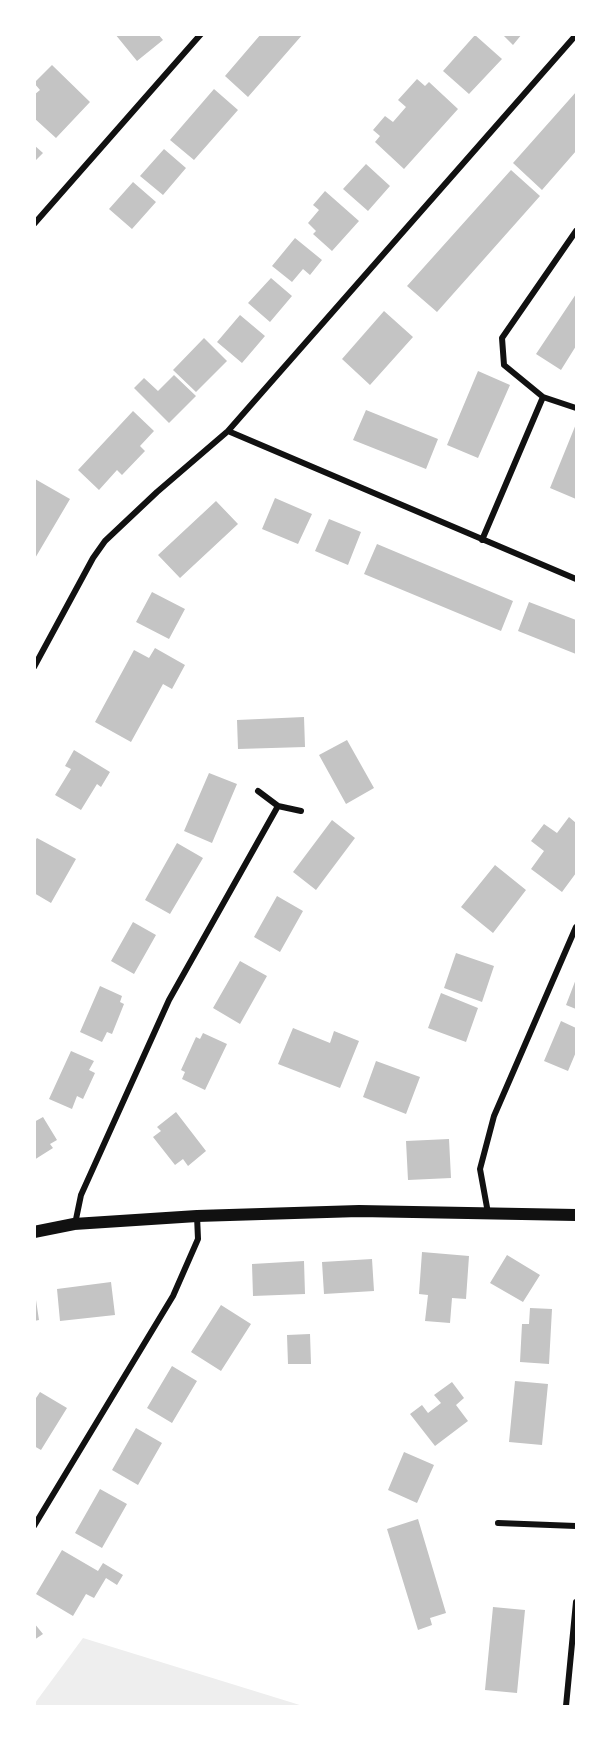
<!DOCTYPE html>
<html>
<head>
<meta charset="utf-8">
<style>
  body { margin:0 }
  #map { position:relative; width:611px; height:1741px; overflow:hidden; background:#fff; font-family:"DejaVu Sans",sans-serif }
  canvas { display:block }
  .frame { position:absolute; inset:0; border:36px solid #fff; pointer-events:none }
</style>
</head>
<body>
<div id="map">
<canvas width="611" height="1741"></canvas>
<div class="frame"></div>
</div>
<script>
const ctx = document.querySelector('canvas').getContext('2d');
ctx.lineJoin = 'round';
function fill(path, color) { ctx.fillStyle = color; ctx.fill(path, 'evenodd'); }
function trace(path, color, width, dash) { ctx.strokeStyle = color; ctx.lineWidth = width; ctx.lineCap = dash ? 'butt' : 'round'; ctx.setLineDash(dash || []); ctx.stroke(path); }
fill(new Path2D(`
  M83,1638l220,68h-268v-3z`), '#eee');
fill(new Path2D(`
  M115,34h43l5,6 -26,21z
  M261,34h42l-55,63 -23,-21z
  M502,34h20l-9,11z
  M475,35l27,24 -33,35 -26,-23z
  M52,65l38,37 -34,36 -22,-20v-23l6,-5 -6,-7z
  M417,79l8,7 4,-4 29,27 -54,60 -29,-27 5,-6 -7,-6 12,-14 8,6 13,-15 -8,-7z
  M214,89l24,21 -44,50 -24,-20z
  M576,92v59l-34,39 -29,-27z
  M34,145l9,8 -9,9z
  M164,149l22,19 -23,27 -23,-19z
  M366,164l24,22 -22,25 -25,-22z
  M511,170l29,26 -103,116 -30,-26z
  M133,182l23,20 -24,27 -23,-20z
  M325,191l34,30 -27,30 -19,-17 3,-3 -8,-8 11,-13 -6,-5z
  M295,238l27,22 -12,15 -7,-6 -11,13 -20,-16z
  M271,278l21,18 -22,26 -22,-19z
  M576,294v52l-15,24 -25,-16z
  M384,311l29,26 -43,48 -28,-26z
  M240,315l25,21 -23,27 -25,-21z
  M204,338l23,23 -31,31 -23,-22z
  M478,371l32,14 -32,73 -31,-13z
  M174,375l22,21 -27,27 -35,-35 10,-10 14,13z
  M366,410l72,29 -12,30 -73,-29z
  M133,411l21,20 -14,15 5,5 -23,24 -5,-5 -18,20 -21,-20z
  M576,424v75l-26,-11z
  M35,479l35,20 -36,61v-80z
  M275,498l37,16 -14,30 -36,-15z
  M216,501l22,23 -58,54 -22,-23z
  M329,519l32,13 -13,33 -33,-14z
  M377,544l136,57 -12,30 -137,-57z
  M152,592l33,17 -16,30 -33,-17z
  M529,602l47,18v34l-58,-23z
  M155,648l30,17 -13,24 -9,-5 -32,58 -36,-20 39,-72 15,8z
  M304,717l1,30 -67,2 -1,-29z
  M347,740l27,48 -28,16 -27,-49z
  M74,750l36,22 -9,15 -4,-3 -16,26 -26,-15 16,-26 -6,-3z
  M209,773l28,11 -25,59 -28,-12z
  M569,817l7,6v50l-14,19 -31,-23 13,-18 -13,-10 13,-17 13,9z
  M332,820l23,18 -39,52 -23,-18z
  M37,838l39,21 -25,44 -17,-10v-51z
  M177,843l26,15 -33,56 -25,-14z
  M495,865l31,25 -33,43 -32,-26z
  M277,896l26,15 -23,41 -26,-15z
  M133,922l23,13 -22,39 -23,-13z
  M456,953l38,13 -12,36 -38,-14z
  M240,961l27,15 -27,48 -27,-16z
  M576,979v30l-10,-4z
  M100,986l22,10 -2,6 4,2 -12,30 -5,-2 -5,10 -22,-10z
  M441,993l37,15 -12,34 -38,-14z
  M561,1021l15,7v24l-8,19 -24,-10z
  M293,1028l37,15 4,-12 25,10 -19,47 -62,-24z
  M203,1033l24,11 -22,46 -23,-11 3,-7 -4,-2 15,-33 4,2z
  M71,1051l23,10 -5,9 6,3 -12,26 -6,-3 -5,13 -23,-10z
  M376,1061l44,16 -14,37 -43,-17z
  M176,1112l30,39 -18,15 -5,-7 -8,6 -22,-28 8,-6 -4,-4z
  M43,1117l14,23 -7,4 3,4 -19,12v-38z
  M449,1139l2,39 -43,2 -2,-39z
  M422,1252l47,4 -3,43 -14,-1 -2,25 -25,-2 3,-26 -9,-1z
  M507,1255l33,20 -17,27 -33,-19z
  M372,1259l2,32 -50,3 -2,-32z
  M304,1261l1,33 -52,2 -1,-32z
  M111,1282l4,33 -55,6 -3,-32z
  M36,1300l3,20 -5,1v-20z
  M221,1305l30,19 -30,47 -30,-19z
  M530,1308l22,1 -3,55 -29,-2 2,-38h7z
  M310,1334l1,30h-23l-1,-29z
  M172,1366l25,15 -25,42 -25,-15z
  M515,1381l33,3 -6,61 -33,-3z
  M452,1382l12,16 -8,7 12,16 -33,25 -25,-32 12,-9 6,8 13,-10 -7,-8z
  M40,1392l27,16 -26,42 -7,-4v-45z
  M136,1428l26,15 -24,42 -26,-15z
  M404,1452l30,13 -17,38 -29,-13z
  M100,1489l27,15 -25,44 -27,-15z
  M418,1519l28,94 -16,5 2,7 -14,5 -31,-101z
  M62,1550l36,21 5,-8 20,12 -6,10 -11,-7 -12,20 -8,-4 -13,22 -37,-22z
  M493,1607l32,3 -8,83 -32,-3z
  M34,1623l9,11 -9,6z`), '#c4c4c4');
trace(new Path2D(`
  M34,224l167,-190
  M576,231l-74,107 2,27 39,32 33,11
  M228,431l348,148
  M482,540l61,-143
  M34,667l59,-109 12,-17 52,-49 71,-61 348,-396
  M258,791l20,15 23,5
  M488,1213l-8,-44 14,-53 82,-189
  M75,1224l6,-29 88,-195 109,-194
  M498,1523l78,3
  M34,1526l139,-230 25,-57 -1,-23
  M566,1706l10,-104`), '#111', 6);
trace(new Path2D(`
  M34,1232l40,-8 123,-8 162,-5 217,4`), '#111', 12);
</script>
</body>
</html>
